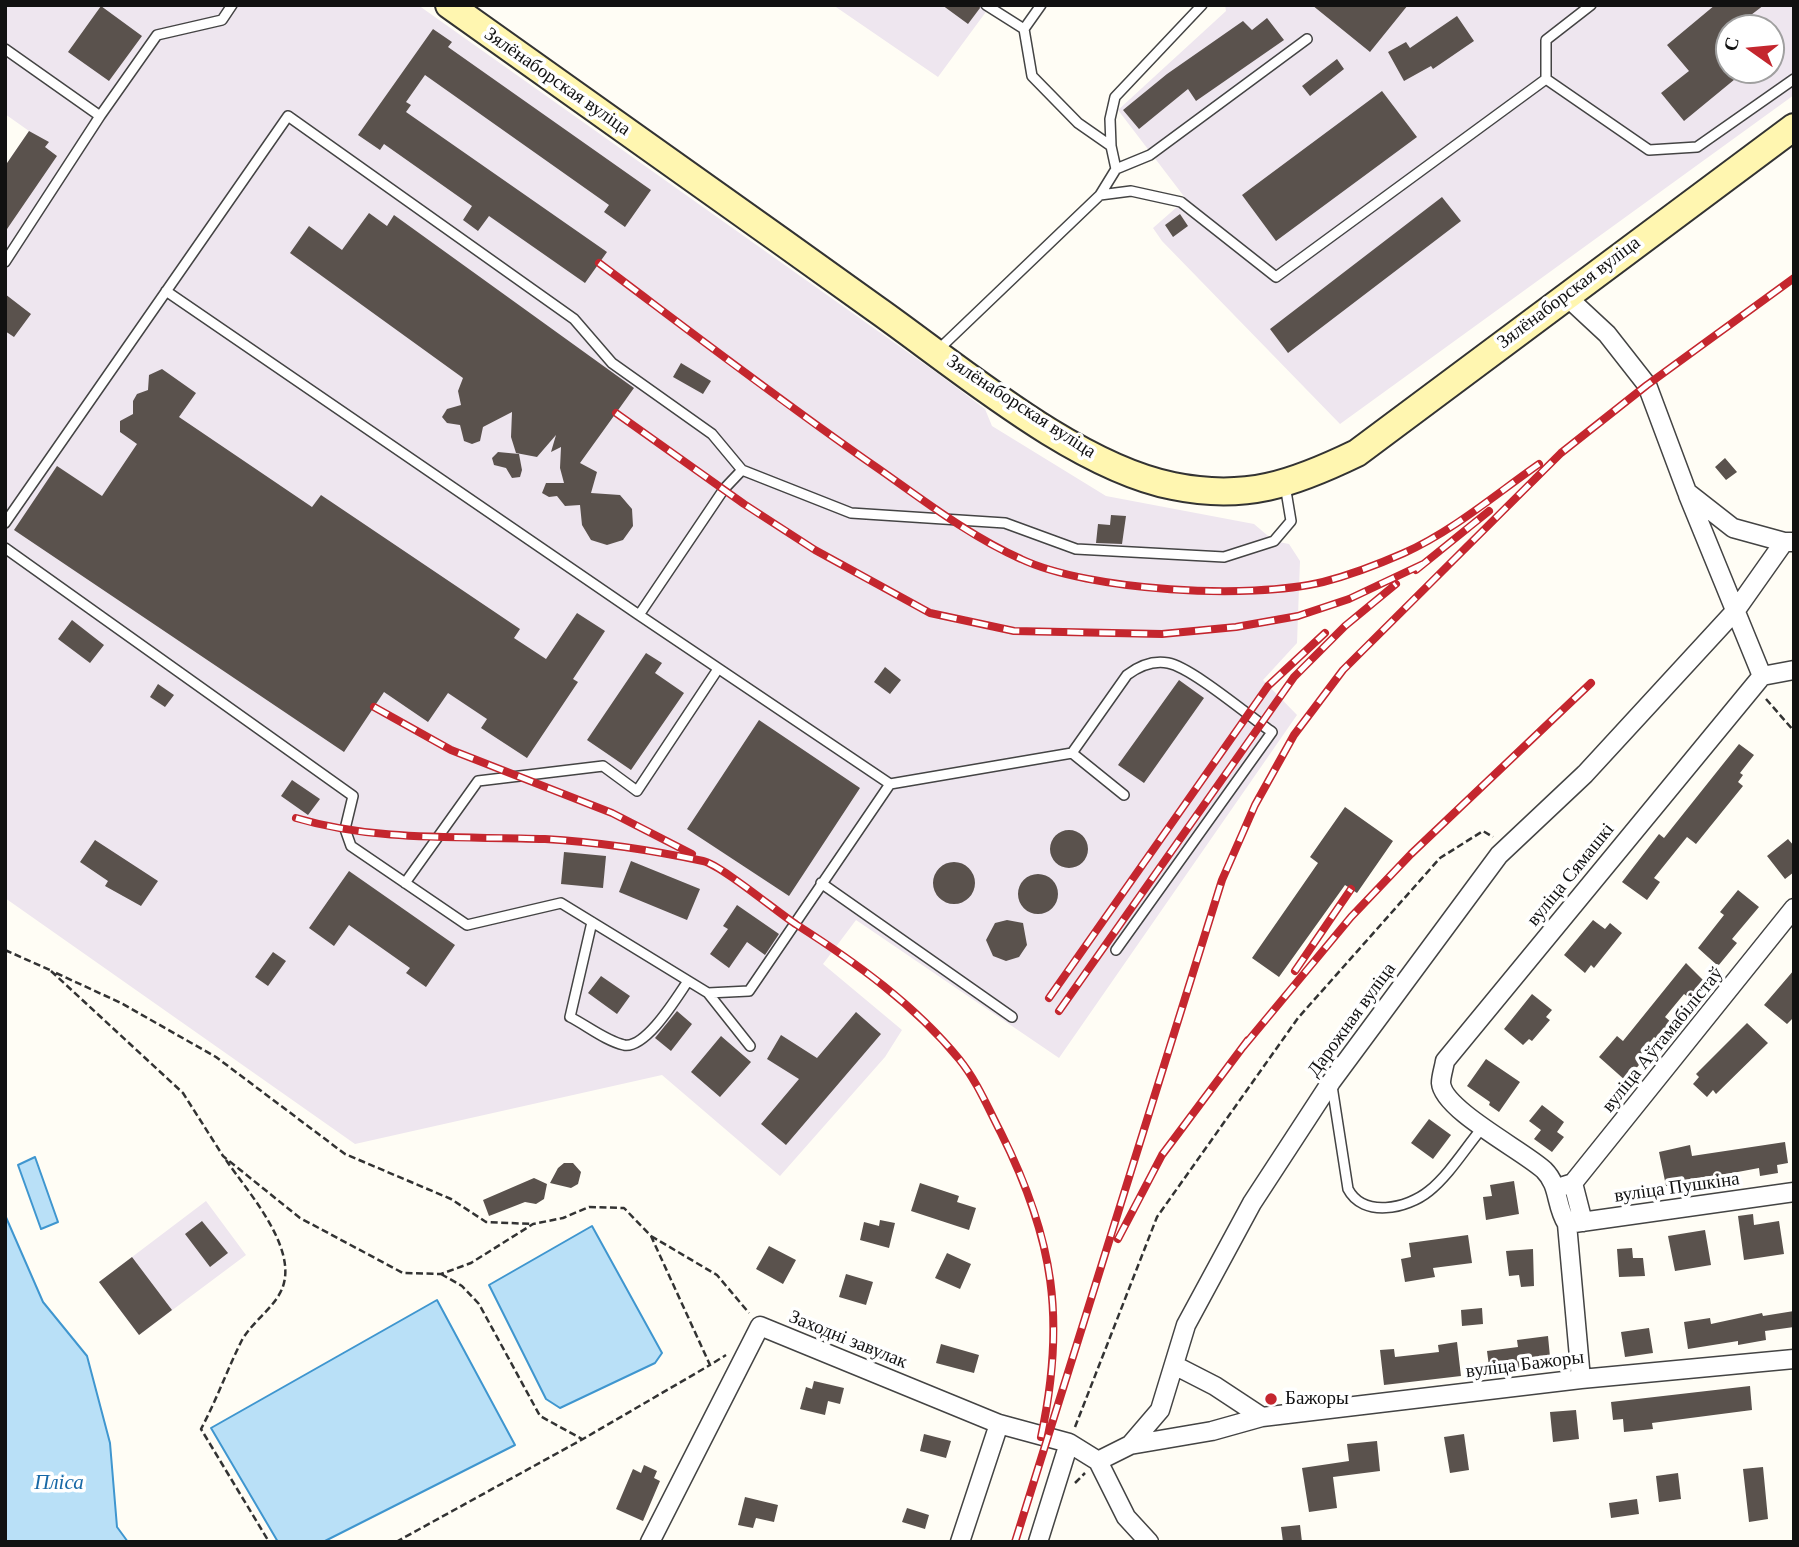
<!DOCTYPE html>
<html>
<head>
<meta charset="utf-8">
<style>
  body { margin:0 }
  #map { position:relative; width:1799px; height:1547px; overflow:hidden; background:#fffdf5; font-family:"Times New Roman",serif }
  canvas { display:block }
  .frame { position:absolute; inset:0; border:7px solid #111; pointer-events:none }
  .north { position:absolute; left:1715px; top:14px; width:70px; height:70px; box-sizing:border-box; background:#fff; border:2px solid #a0a0a0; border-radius:50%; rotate:285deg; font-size:19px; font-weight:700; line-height:28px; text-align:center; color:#111 }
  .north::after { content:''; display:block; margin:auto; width:24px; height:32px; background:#c4262e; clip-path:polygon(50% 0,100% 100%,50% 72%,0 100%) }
</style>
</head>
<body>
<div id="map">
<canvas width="1799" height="1547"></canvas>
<div class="frame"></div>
<div class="north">С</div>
</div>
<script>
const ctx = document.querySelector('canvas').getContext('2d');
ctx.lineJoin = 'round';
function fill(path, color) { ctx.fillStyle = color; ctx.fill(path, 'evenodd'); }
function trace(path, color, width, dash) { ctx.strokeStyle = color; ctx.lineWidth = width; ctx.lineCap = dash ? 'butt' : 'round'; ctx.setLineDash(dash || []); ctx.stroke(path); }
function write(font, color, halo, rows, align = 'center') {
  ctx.font = font + ' "Times New Roman",serif'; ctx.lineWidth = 7; ctx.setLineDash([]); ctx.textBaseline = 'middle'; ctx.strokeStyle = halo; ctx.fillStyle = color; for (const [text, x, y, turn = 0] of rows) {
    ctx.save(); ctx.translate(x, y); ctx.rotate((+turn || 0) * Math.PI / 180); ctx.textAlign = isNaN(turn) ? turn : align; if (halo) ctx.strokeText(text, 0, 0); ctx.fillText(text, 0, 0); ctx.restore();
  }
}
fill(new Path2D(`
  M5,5h413l519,368 48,36 7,17 114,70 148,28 20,17 15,3 11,17 -3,82 -34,37 34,35 -238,343 -203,-138 -33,44 79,66 -17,27 -105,119 -118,-101 -307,69 -350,-246v-732l24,-35 -24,-17z
  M833,5h158l-53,72z
  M1225,5h569v90l-454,329 -178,-183 -9,-13 33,-29 -68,-89 108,-99zM1729,28h42v42h-42z
  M206,1201l40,54 -107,80 -40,-53z`), '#eee6ef');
const water = new Path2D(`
  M35,1157l23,65 -17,7 -23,-64z
  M5,1215l38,87 44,54 23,87 7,84 11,15h-123z
  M592,1226l70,127 -7,10 -95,45 -14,-9 -57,-114z
  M437,1300l78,145 -192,97h-45l-67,-114z`);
fill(water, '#b9e0f7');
trace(water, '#3f96cf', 2);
fill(new Path2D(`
  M942,5h37l1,3 -12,16z
  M1312,5h96l-38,47z
  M1715,5h49l-30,23h-5v42h17l-62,51 -23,-28 28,-22 -22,-26z
  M101,6l41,30 -33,45 -41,-29z
  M1457,16l17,25 -41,28 -2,-3 -27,15 -16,-29 18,-10 4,6z
  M1267,18l17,22 -88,61 -8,-12 -49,40 -16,-19 44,-36 76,-53 9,9z
  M433,29l19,13 -4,5 203,143 -26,37 -21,-15 5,-7 -184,-130 -19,27 5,3 -5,7 201,140 -22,31 -96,-67 -11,15 -15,-11 9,-14 -88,-62 -4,6 -22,-15z
  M1337,59l7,10 -34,27 -8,-10z
  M1382,91l35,46 -141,104 -34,-46z
  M29,131l20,11 -4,5 12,9 -52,76v-66z
  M1442,197l19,24 -173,132 -18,-24z
  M369,213l18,13 7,-11 240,173 -54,75 17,9 -6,21 29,2 12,14 1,17 -10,14 -16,5 -16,-5 -9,-15 -2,-20 -15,1 -8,-10 -8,1 -7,-4 4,-10h18l-4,-15 1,-21 -10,5 5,-17 -19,22 -21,-4 -5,-16 1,-25 -29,15 -3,14 -8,3 -8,-3 -4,-16 -13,-2 -5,-6 5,-8 14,-4 -3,-14 5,-13 -173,-125 19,-27 33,24z
  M1180,214l8,12 -15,11 -8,-12z
  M5,294l26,20 -17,23 -9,-6z
  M681,363l30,18 -8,13 -30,-17z
  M162,369l34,24 -17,24 133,90 9,-12 199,134 -6,9 32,21 31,-46 28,18 -32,48 5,3 -51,76 -46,-30 6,-9 -39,-26 -20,29 -44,-30 -40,60 -330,-222 43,-64 45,30 35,-52 -17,-12v-11l13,-7v-13l4,-7 11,-4 1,-15z
  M498,452l21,2 3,16 -2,7 -8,1 -6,-10 -12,-3 -2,-7z
  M1725,458l12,14 -11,8 -11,-13z
  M1111,515l15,1 -4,28 -26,-1 2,-19 12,1z
  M72,620l32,25 -14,18 -32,-24z
  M646,653l16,10 -7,10 29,20 -53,77 -44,-30z
  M885,667l16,13 -11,14 -16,-12z
  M1179,680l25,18 -60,85 -26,-18z
  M158,684l16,11 -9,12 -15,-10z
  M759,720l101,68 -71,108 -102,-67z
  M1739,744l15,11 -14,18 3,2 -5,7 5,4 -47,58 -9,-7 -33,41 6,4 -13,18 -25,-18 37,-48 5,4z
  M292,780l28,19 -12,16 -27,-19z
  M1345,807l48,34 -36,52 -12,-8 -66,92 -27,-19 66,-95 -8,-6z
  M1050 849a19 19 0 1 1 38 0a19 19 0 1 1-38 0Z
  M1788,839l6,7v26l-9,7 -18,-23z
  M95,840l63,41 -17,25 -36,-20 3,-5 -28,-19z
  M564,852l42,4 -3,32 -42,-4z
  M631,861l69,28 -13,31 -68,-28z
  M933 883a21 21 0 1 1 42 0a21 21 0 1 1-42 0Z
  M349,871l106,74 -29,42 -20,-14 4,-5 -61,-43 -15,21 -25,-18z
  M1018 894a20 20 0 1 1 40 0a20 20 0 1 1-40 0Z
  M1738,890l21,17 -27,32 5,4 -19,23 -20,-18 26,-33 -4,-3z
  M737,905l42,29 -14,21 -18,-13 -18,26 -19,-14 18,-25 -5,-3z
  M1007,920l16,3 4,22 -8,12 -13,4 -13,-5 -7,-16 9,-17z
  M1593,920l12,9 5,-6 12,10 -28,35 -3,-3 -6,8 -21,-18z
  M273,952l13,9 -18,25 -13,-9z
  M1686,963l19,19 -14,17 -7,-5 -19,23 7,6 -14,17 -4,-3 -15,20 4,3 -17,21 -27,-24 18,-21 6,5z
  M1794,970v47l-7,7 -23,-19z
  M601,976l29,20 -13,18 -29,-21z
  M1532,994l20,16 -6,7 4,3 -18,21 -3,-2 -6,6 -19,-16z
  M677,1011l15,13 -21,27 -16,-13z
  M856,1012l25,22 -95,111 -25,-21 38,-45 -32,-20 14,-24 36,23z
  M1747,1023l21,20 -52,51 -3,-4 -6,7 -14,-13 6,-7 -3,-3z
  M721,1036l30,26 -31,35 -29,-25z
  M1486,1059l34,23 -21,30 -10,-7 1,-3 -23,-16z
  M1542,1105l22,17 -7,10 7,5 -12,15 -18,-13 7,-9 -12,-9z
  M1429,1119l22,16 -18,24 -22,-16z
  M1785,1142l3,21 -11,2 1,8 -18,3 -1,-8 -32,6 1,6 -17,3 -1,-7 -44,10 -7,-34 31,-7 2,11z
  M564,1163h9l8,9 -3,12 -7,4 -21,-5 8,-15z
  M534,1178l13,6 -3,15 -8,5 -11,-2 -36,14 -6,-16z
  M1514,1181l5,33 -33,6 -3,-23 9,-1 -2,-11z
  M920,1183l39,13 -2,6 19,6 -7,22 -58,-19z
  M1753,1214l1,11 25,-4 5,33 -40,6 -6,-44z
  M880,1220l15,3 -6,25 -29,-8 4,-18 15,4z
  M202,1221l26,32 -18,14 -25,-33z
  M1705,1230l6,35 -36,6 -7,-35z
  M1468,1235l4,28 -39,5 2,9 -30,5 -4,-23 10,-2 -2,-14z
  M769,1246l27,14 -13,24 -27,-15z
  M1632,1248l1,10h10l2,18 -26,1 -2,-28z
  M1533,1249l1,37 -13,1 -2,-12 -10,1 -3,-25z
  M947,1253l24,11 -11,25 -25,-11z
  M132,1257l40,53 -33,25 -40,-53z
  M846,1274l27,8 -7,23 -27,-8z
  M1482,1308l1,16 -21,2 -1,-16z
  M1794,1311v16l-29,4 1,9 -28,5v-4l-50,8 -4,-27 26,-4 1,6 51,-11 1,3z
  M1649,1328l4,25 -28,4 -4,-25z
  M1548,1336l3,31 -61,7 -3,-23 31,-4 -1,-7z
  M1457,1342l4,34 -77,9 -4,-35 14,-1 1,8 44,-5 -1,-7z
  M941,1344l38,11 -5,18 -38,-10z
  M814,1381l30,7 -4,16 -12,-3 -3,14 -25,-6 6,-22 6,2z
  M1750,1386l2,24 -100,13 1,6 -29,3 -1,-13 -10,1 -2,-18z
  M1576,1410l3,29 -26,3 -3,-30z
  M924,1434l27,7 -5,17 -26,-7z
  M1464,1434l5,36 -19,3 -6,-36z
  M1377,1441l3,30 -47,6 4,31 -28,4 -7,-44 47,-7 -2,-17z
  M644,1465l13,6 -3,7 6,3 -17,40 -27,-12 17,-40 8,4z
  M1763,1467l5,52 -19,3 -6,-53z
  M1678,1473l3,26 -22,3 -3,-26z
  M745,1497l33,8 -4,17 -18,-4 -3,10 -15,-3z
  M1637,1499l2,15 -28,4 -2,-15z
  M907,1508l22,7 -4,14 -23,-7z
  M1300,1525l2,17h-19l-2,-15z`), '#5a524d');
const service = new Path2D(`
  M986,5l38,24
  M1041,5l-17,24 8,47 46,47 33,23 5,23
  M5,49l95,67 -95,146
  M1546,79l103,71 48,-3 97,-68
  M1546,79v-39l45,-35
  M100,116l57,-81 65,-15 10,-15
  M1111,146l-1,-27 5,-22 87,-92
  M1100,195l31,-4 50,11 95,75 270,-198
  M166,291l473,324
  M938,350l162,-155 16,-26 34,-14 157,-116
  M5,523l283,-407 286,203 38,44 100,71 30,36 109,43 154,10 71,26 148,8 50,-16 17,-20 -6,-36
  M5,548l348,248 -8,33 6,17 116,79 94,-22 147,90 42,53
  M1072,753l55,-78c12,-9 25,-15 41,-12 23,4 81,53 104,69l-156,218
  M890,784l182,-31 52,42
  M405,883l73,-102 125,-15 34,25 81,-122
  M821,883l191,134
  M592,922l-22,95c16,8 36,24 54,28 22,4 53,-48 64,-64
  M708,993l41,-2 141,-207 -251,-169 85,-126 18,-19
  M1332,1086l16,103c15,29 59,20 81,2 21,-17 37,-44 54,-64`);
const minor = new Path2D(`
  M1565,295l42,39 40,51 40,107 46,36 51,14h9
  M1688,495l74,181
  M1573,1183l10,39
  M1557,1188l16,-5 221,-275
  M1567,1224l227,-32
  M1174,1365l41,21 47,31
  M1581,1379l-14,-155c-12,-19 -7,-38 -23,-54 -20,-19 -101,-60 -103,-87 0,-7 3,-15 4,-22l317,-385 32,-6
  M1130,1445l82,-14 50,-14 319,-38 213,-20
  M1098,1461l28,56 23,25
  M650,1542l110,-216 239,98 70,19
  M960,1542l39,-118
  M1038,1542l31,-99 29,18 32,-16 30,-35 26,-85 66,-122 79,-121 168,-227 86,-81 151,-164 48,-68`);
const secondary = new Path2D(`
  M449,5c142,101 285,202 427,304 81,57 199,158 297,177 72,15 120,-2 184,-33l437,-326`);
trace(service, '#444', 12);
trace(minor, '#444', 21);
trace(secondary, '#333', 30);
trace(new Path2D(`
  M1766,699l28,32
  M5,950l45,20
  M51,971l132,122 40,63 77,62 103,55 38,1 30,-11 62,-39 30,-6 26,-11 35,1 27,28 59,129 16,-10
  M56,973l65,30 95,54 129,97 106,45 35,23 47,2
  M226,1160c21,31 73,88 56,129 -8,19 -30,33 -40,51 -15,30 -25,59 -41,89l68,113
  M651,1236l66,39 32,38
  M441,1274l21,12 17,18 61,112 42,23
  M1075,1427l82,-210 141,-199 142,-160 43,-27 10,6
  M1075,1483l10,-10
  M396,1542l187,-103 127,-74`), '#333', 2.5, [7, 3.5]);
trace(service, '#fff', 9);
trace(minor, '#fff', 18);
trace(secondary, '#fff6b0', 26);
const rail = new Path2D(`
  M599,263c92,69 183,139 277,204 46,32 93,69 145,92 68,32 229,41 302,23 27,-7 56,-18 81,-29 49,-22 92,-59 135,-89
  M616,413l128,91 71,46 115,63 84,18 148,3 74,-7 62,-11 51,-17 74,-35
  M1416,570l73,-59
  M374,707l77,43 161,63 80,41
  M296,818c81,24 165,18 249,21 52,3 106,11 158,22 18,4 74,51 94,64 58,37 118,80 162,134 18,22 29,49 42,74 53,106 65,187 40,304
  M1295,971l56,-82
  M1049,998l219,-312 57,-53
  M1059,1011l235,-334 51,-51 51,-42
  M1243,1047l108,-130 60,-63 180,-171
  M1118,1239l44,-84 86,-115
  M1015,1542l207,-662 33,-75 39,-70 49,-65 218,-217 86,-68 147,-107`);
trace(rail, '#c4262e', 8);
trace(rail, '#fff', 5, [16]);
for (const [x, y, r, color] of [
  [1271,1399,7,"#c4262e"]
]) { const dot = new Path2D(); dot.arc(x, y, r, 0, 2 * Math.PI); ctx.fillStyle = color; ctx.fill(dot); trace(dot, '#fff', 2.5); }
write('19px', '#111', '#fff', [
  ["Зялёнаборская вуліца",557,82,35],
  ["Зялёнаборская вуліца",1569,293,-37],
  ["Зялёнаборская вуліца",1021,407,33],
  ["вуліца Сямашкі",1571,875,-51],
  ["Дарожная вуліца",1352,1020,-54],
  ["вуліца Аўтамабілістаў",1663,1040,-51],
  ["вуліца Пушкіна",1677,1188,-8],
  ["Заходні завулак",848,1340,22],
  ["вуліца Бажоры",1525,1365,-7]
]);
write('19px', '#111', '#fff', [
  ["Бажоры",1285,1399]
], 'left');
write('italic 21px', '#1768a6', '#fff', [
  ["Пліса",59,1483]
]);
</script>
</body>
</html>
